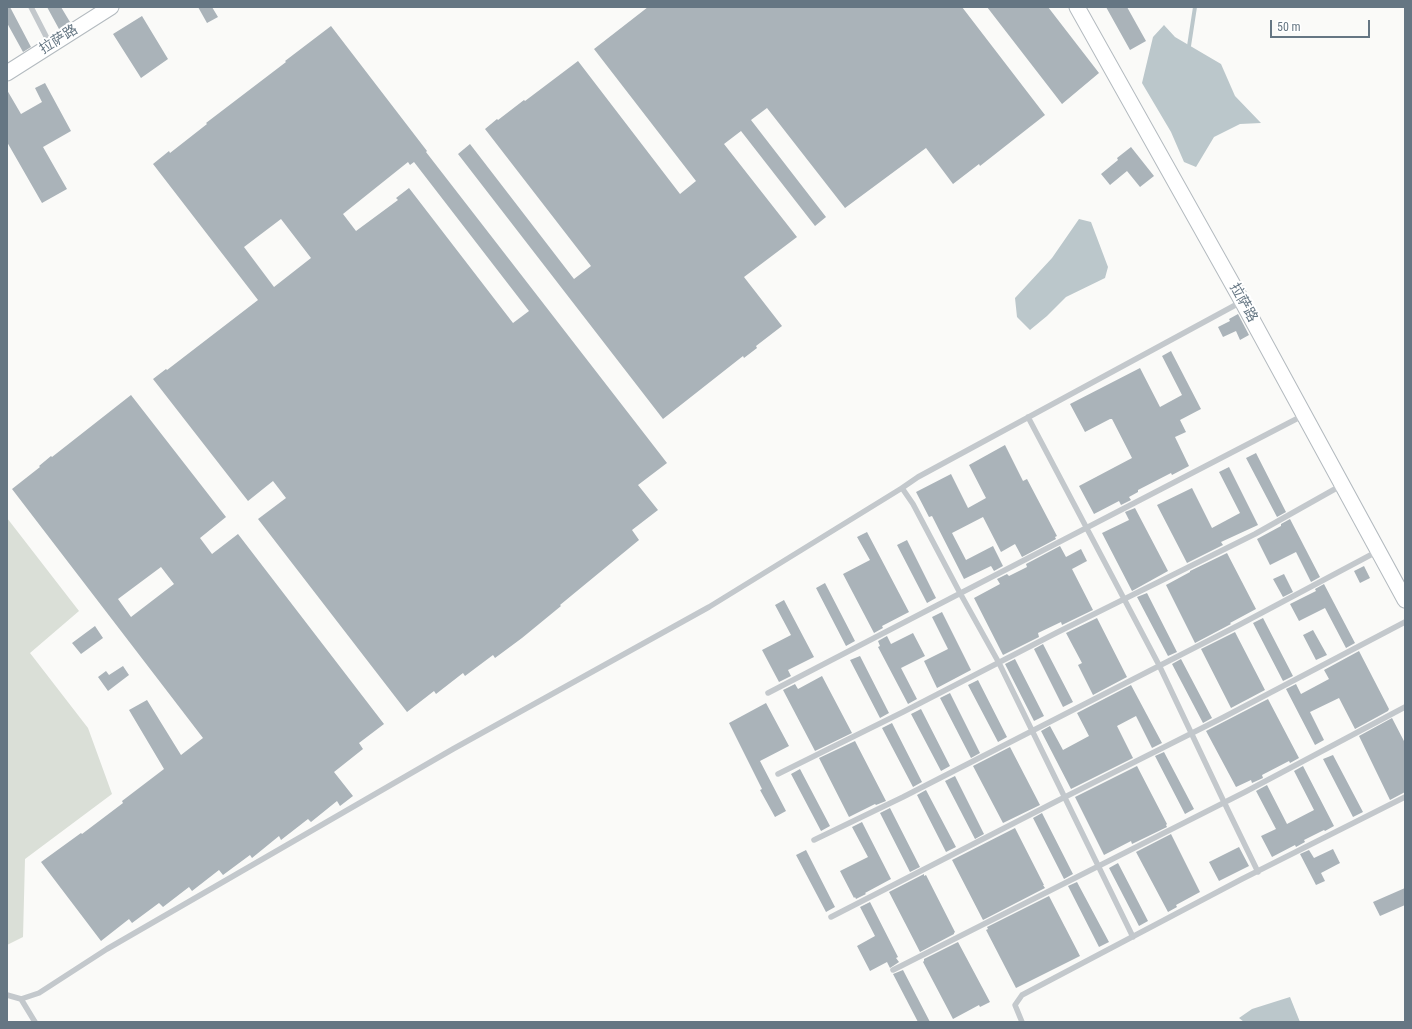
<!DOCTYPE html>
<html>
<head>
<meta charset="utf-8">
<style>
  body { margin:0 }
  #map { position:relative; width:1412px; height:1029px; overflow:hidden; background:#fafaf8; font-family:"Roboto Condensed",sans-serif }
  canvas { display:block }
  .frame { position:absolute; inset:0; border:8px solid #657683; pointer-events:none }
  .scale { position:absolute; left:1270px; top:20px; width:100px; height:18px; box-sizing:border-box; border:2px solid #657683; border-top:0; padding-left:5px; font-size:12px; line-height:14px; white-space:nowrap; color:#657683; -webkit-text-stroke:3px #fff; paint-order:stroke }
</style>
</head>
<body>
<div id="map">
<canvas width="1412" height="1029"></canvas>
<div class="frame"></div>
<div class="scale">50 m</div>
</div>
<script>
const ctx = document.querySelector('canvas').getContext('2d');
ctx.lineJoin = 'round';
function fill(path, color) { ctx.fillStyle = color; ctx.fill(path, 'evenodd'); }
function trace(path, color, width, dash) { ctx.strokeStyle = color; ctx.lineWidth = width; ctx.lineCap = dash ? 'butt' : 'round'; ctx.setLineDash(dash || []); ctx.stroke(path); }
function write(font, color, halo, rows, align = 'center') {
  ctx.font = font + ' "Roboto Condensed","Noto Sans SC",sans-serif'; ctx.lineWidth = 4; ctx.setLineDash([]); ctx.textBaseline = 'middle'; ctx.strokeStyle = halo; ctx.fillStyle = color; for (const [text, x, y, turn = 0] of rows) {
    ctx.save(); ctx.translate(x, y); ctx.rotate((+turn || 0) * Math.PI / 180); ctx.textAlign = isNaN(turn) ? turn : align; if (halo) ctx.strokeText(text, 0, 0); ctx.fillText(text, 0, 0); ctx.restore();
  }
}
fill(new Path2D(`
  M7,518l72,93 -49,42 58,75 24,66 -87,65 -2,78 -16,8z`), '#dadfd7');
fill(new Path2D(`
  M1164,25l11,12 46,27 14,32 26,27 -21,1 -26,13 -18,30 -12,-5 -13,-30 -29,-49 11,-46z
  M1079,219l12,3 17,45 -3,11 -39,19 -19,19 -17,14 -13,-13 -2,-19 37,-40z
  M1290,997l10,25h-56l-5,-4 13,-9z`), '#bbc7cb');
trace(new Path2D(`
  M1189,46l6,-39`), '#bbc7cb', 4);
fill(new Path2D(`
  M7,7h3l21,40 -8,5 -16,-29z
  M47,7h14l9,15 -11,7z
  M198,7h14l6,10 -11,6z
  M648,7h314l83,108 -65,51 -1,-2 -26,20 -27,-36 -81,60 -78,-100 -16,12 75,97 -11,9 -74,-95 -17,13 73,93 -53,40 38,49 -26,20 1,2 -13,10 -1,-2 -80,63 -205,-265 12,-10 104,135 17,-13 -106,-137 12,-10 1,1 26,-20 1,1 53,-40 102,133 16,-13 -102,-132z
  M987,7h61l51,66 -37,31z
  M1106,7h21l19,34 -16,9z
  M142,16l26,43 -27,19 -28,-44z
  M331,26l96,125 -1,1 241,311 -29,22 20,25 -26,20 7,10 -79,65 1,1 -39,32 -27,20 -2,-3 -28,21 -2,-3 -27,21 -2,-3 -27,21 -149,-193 28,-21 -13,-17 -25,20 -95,-122 13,-10 1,1 91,-70 -105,-136 16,-13 1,2 37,-29 -1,-1 80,-61 -1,-1zM408,162l2,3 4,-3 115,149 -16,12 -104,-135 -13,10 2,2 -42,31 -13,-17zM281,219l30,39 -37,29 -30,-40z
  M45,83l26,48 -28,16 24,42 -25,14 -35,-61v-52l14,24 21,-12 -7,-14z
  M1131,147l23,29 -14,11 -13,-16 -17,14 -9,-11 17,-14 -1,-2z
  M1238,314l11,21 -9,5 -4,-9 -13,6 -5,-10 12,-6 -1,-2z
  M1171,351l30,58 -21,11 6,12 -11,5 14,29 -17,9 -1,-2 -33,17v2l-9,5 2,3 -10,5 -2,-4 -25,13 -15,-28 53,-28 -20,-39h-2l-25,13 -15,-28 70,-36 20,39 22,-12 -20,-39z
  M131,395l95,122 -26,21 12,16 26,-20 146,190 -25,19 4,6 -29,23 19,24 -13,10 -3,-5 -26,21 -3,-3 -27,21 -2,-4 -27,22 -2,-3 -27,20 -4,-5 -27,21 -3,-4 -26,20 -4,-4 -27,20 -3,-4 -28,22 -60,-79 40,-29 1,1 41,-31 -1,-2 42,-32 -35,-59 18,-10 34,55 22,-17 -191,-249 28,-22 -1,-1 12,-10 1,1zM161,567l13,17 -43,33 -13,-18z
  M1005,445l18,36 4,-2 30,57 -2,1 1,2 -34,18 -7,-13 -14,8 -18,-35 -31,16 14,27 27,-14 10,20 -9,5 -3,-5 -27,13 -32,-63 -3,1 -13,-25 35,-18 17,34 18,-10 -17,-33z
  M1256,453l30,59 -9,5 -31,-59z
  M1229,467l29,58 -37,17 2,3 -36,18 -30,-58 35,-17 20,40 28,-15 -21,-41z
  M1135,508l33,63 -36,20 -30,-58 27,-13 -4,-8z
  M1290,519l30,58 -9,5 -15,-30 -26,13 -13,-26 24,-13v-2z
  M867,532l42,80 -27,14 1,2 -9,5 -31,-59 27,-14 -13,-23z
  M907,540l29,58 -9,5 -30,-58z
  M1060,546l6,11 15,-8 6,12 -15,8 21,41 -31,15 -1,-3 -23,11 1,4 -36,18 -29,-57 26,-14 -3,-5 10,-5 2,2 18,-9 -1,-3z
  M1227,553l29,56 -26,14 1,1 -36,19 -29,-58 24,-13v-1z
  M1364,566l6,12 -10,5 -6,-12z
  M1284,574l9,18 -10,5 -10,-18z
  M825,583l30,58 -9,5 -30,-58z
  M1324,584l31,59 -9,5 -21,-40 -26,13 -9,-17 26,-13 -1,-2z
  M1147,593l30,59 -9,4 -31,-59z
  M784,600l30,57 -26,13 3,6 -12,6 -17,-32 29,-15 -16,-30z
  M942,612l29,58 -34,18 -13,-27 24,-12 -16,-32z
  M1097,618l30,59 -34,18 -15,-30 4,-2 -16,-30z
  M1263,618l30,58 -10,5 -30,-58z
  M95,626l8,12 -22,16 -9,-11z
  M1313,630l14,25 -11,5 -13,-25z
  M1235,632l30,58 -34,18 -30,-59z
  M913,633l12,23 -24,12 16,31 -9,5 -30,-57 2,-1 -2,-5 9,-5 4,8z
  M1043,644l30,58 -10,5 -29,-58z
  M1359,651l30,58 -1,2 -33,18 -16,-31 -29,14 14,28 -9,5 -29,-56 10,-5 5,10 28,-15 -5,-9z
  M860,656l29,57 -9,5 -30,-58z
  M1015,659l29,57 -10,5 -29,-57z
  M1181,659l31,59 -9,5 -31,-59z
  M123,666l6,9 -21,16 -10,-14 8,-6 3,4z
  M822,676l30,57 -37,18 -32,-61 12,-6 3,5z
  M978,680l29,57 -9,5 -30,-57z
  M1131,685l31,58 -10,5 -16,-32 -19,10 16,32 -62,31 -30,-58 9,-5 13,24 26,-14 -12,-23z
  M950,693l30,60 -9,5 -31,-60z
  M1268,699l31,59 -9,5 -1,-2 -27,14 1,3 -11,5 -1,-3 -15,7 -30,-56z
  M766,703l23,43 -29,15 26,50 -11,6 -15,-27 2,-1 -33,-66z
  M921,709l29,57 -9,5 -30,-57z
  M1392,718l13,25v49l-15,8 -31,-64z
  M892,723l30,59 -9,5 -31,-59z
  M855,741l31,60 -10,4 -1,-1 -26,13 -30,-59z
  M1010,747l30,58 -37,18 -30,-57z
  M1164,752l30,57 -9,5 -30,-58z
  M1333,755l30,57 -10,5 -30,-58z
  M1137,766l30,58 -1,1 1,2 -35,17 -1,-3 -27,14 -29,-58z
  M1303,766l31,60 -9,5 -1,-1 -20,10 1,2 -9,5 -1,-2 -23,12 -11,-21 15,-7 -20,-38 11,-6 20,39 27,-14 -20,-39z
  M800,769l30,57 -9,5 -30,-57z
  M955,776l29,58 -9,5 -30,-58z
  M926,790l30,57 -10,5 -29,-57z
  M890,808l30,59 -10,5 -30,-59z
  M1042,813l31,61 -9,5 -31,-61z
  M862,822l29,57 -26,14 1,1 -10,5 -1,-2 -1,1 -14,-27 28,-14 -16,-30z
  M1015,828l29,57h-1l2,3 -62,32 -31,-60z
  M1171,834l29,58 -24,13 1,2 -9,5 -32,-60z
  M1239,847l10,19 -30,15 -10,-19z
  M1333,849l7,14 -19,10 4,8 -9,4 -16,-31 9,-4 5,8z
  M806,850l29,57 -9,5 -30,-57z
  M1118,863l30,58 -9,5 -30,-58z
  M924,874v2l2,-1 29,57 -1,1v1l-34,18 -31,-60z
  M1077,882l32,60 -10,5 -31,-61z
  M1405,888v17l-25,11 -7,-14z
  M1049,896l31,60 -64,32 -30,-58 2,-1 -1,-2z
  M870,902l28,55 -2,1 3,4 -9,6 -3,-6 -17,9 -13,-25 18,-10 -15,-29z
  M958,942l32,60 -10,5 -1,-2 -26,14 -30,-57 1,-1v-2z
  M903,970l27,52h-12l-25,-48z`), '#aab3b9');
const secondary = new Path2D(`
  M1077,7l165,294 163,299
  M7,73l104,-66`);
trace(secondary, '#b3babf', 17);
trace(new Path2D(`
  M31,7l19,37
  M1028,417l131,248 65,137 34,70
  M902,488l11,16 47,89 39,70 134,274
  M768,693l536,-278
  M778,774l125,-62 153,-79 199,-99 87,-49
  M814,840l89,-43 336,-172 139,-74
  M831,917l226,-116 167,-84 181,-95
  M893,970l352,-178 160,-85
  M7,995l14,4 14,23
  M21,999l18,-6 68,-44 346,-200 256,-142 193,-119 16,-11 323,-175
  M1022,1022l-7,-17 7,-10 220,-116 163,-82`), '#c3c8cc', 5.5);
trace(secondary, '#fff', 15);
write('14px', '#657683', '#fff', [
  ["拉萨路",59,40,-32],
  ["拉萨路",1243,303,61]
]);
</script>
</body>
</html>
